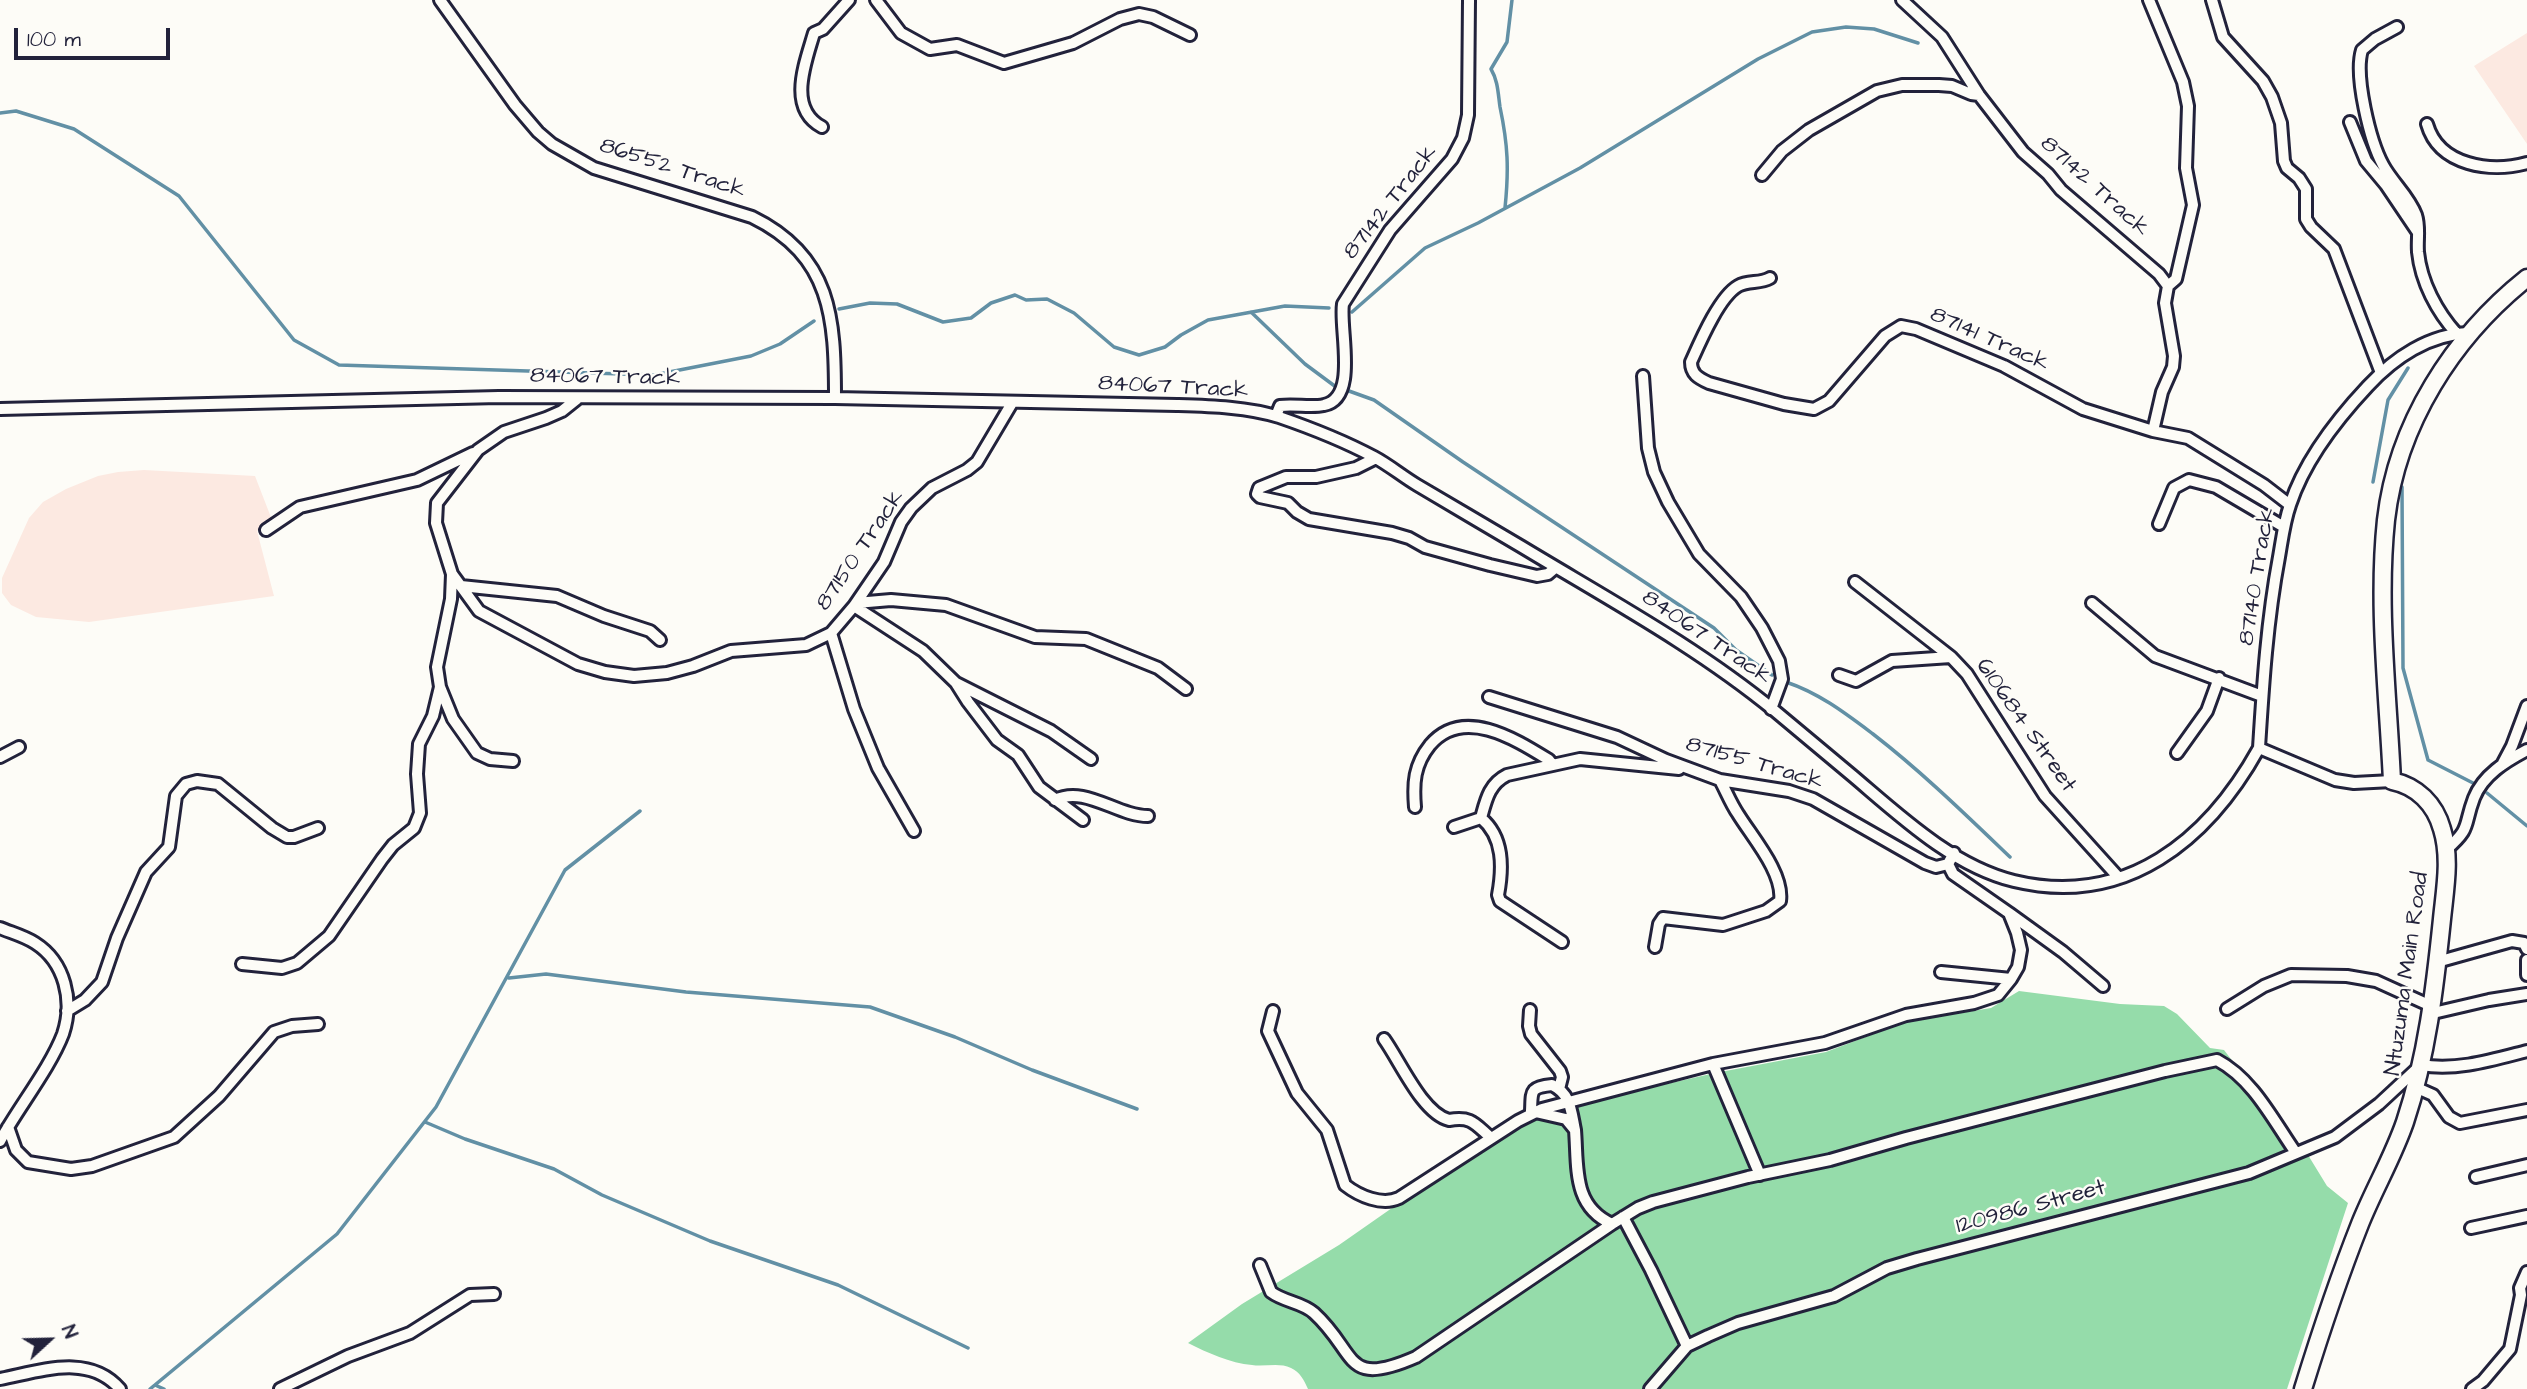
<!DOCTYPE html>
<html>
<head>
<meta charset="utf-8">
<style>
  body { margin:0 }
  #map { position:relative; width:2527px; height:1389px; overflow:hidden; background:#fdfcf7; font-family:"Architects Daughter",sans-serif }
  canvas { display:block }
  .north { position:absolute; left:14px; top:1305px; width:70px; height:70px; -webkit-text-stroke:5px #fdfcf7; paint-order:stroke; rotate:68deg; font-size:19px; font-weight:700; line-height:28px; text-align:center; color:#22223b }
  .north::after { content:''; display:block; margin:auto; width:24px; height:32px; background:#22223b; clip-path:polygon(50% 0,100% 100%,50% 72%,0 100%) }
  .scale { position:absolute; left:14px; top:28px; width:156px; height:32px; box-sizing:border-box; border:4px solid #22223b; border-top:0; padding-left:9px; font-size:21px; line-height:24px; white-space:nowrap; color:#22223b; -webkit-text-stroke:5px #fdfcf7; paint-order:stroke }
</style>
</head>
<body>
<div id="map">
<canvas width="2527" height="1389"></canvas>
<div class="north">N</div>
<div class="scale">100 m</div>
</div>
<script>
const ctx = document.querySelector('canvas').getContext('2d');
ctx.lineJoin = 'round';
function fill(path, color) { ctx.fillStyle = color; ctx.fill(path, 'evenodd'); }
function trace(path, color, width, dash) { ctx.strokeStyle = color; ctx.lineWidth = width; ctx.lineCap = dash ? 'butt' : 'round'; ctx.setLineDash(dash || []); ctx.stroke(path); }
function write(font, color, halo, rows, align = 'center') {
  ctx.font = font + ' "Architects Daughter",sans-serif'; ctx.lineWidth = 5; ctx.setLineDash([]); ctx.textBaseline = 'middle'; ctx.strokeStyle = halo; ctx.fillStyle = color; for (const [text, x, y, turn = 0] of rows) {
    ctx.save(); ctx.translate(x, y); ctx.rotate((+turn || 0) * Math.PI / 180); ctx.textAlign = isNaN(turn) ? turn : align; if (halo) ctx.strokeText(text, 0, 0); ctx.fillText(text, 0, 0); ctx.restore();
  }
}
fill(new Path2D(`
  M2527,33v111l-53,-78z
  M144,470l111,6 17,44 -15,11 17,65 -185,26 -53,-5 -25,-12 -9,-12v-15l27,-60 14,-16 23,-13 32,-13 20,-4z`), '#fce9e1');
fill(new Path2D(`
  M2019,991l101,13 44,2 13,8 33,34 14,2 71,93 13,12 19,31 21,17 -61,186h-979c-4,-9 -8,-17 -17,-21 -12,-6 -26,-1 -39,-3 -22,-2 -44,-12 -64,-22l54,-39 97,-59 73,-51 121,-77 14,-6 168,-38 111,-21 79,-30 86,-14z`), '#95dcaa');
trace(new Path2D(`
  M0,113l16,-2 58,18 105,67 115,144 45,25 315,10 97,-19 29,-12 34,-23
  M1505,208c4,-39 3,-63 -5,-101 -2,-14 -2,-26 -9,-38l16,-27 5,-42
  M839,309l31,-6 27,1 46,18 28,-4 20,-15 24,-8 11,5 21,-1 27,14 40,34 25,8 26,-8 16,-12 27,-15 77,-14 44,2
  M1251,312l54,52 31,23
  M1352,312l73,-64 53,-25 102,-55 178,-109 54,-27 34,-5 28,2 44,14
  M1349,391l25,9 89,62 251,166 22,22 36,25
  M2373,482l15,-82 20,-32
  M2402,487l1,181 25,92 45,23
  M1786,682c33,11 59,31 87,52 49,38 92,80 137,123
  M2487,793l40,33
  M509,978l37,-4 140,18 184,15 85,30 77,33 105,39
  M425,1122l40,17 89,30 48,26 108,46 128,44 130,63
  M155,1385l9,4
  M150,1389l187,-155 99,-127 129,-237 75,-59`), '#6290a5', 3.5);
const street = new Path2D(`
  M440,0l75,105 23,27 14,12 42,24 158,49c80,39 83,102 83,181
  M876,0l25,33 29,16 27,-4 47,18 69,-20 47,-24 19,-5 14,3 37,18
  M1902,0l40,37 37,58 44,57 25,22 13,16 98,84 9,12 -3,17 9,53 -1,11 -11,25 -9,39
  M2149,0l34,82 5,24 -2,62 7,37 -17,74 -8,7
  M2212,0l11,37 40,44 9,16 9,26 3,38 3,7 12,10 7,11v30l5,8 23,22 47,124
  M2397,27l-22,12 -13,11c-8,26 8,91 21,115 9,17 26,31 33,50 4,12 1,24 2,37 3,30 19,60 39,82
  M2350,122l16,39 20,24 31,46
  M2427,124c12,42 64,49 100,39
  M822,127c-35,-19 -17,-63 -8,-94l9,-4 26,-29
  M1762,175l20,-24 27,-21 68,-39 25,-6h37l13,1 19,8 8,1
  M1770,278c-10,6 -22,2 -32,8 -19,11 -38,56 -47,76 0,12 7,16 18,21l75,21 30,5 15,-8 56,-65 16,-10 15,3 88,37 79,43 70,22 35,7 76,47 26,20
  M1643,376l5,72 6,24 14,30 31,52 42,43 21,31 17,33 3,18 -11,30
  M577,399l-15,12 -16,7 -42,14 -26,18 -41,53 -1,20 16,51 27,37 99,53 27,8 29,4 33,-3 26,-7 38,-15 75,-6 25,-12 23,-27 30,-44 17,-40 10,-14 21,-20 35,-18 10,-8 35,-59
  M0,409l499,-12 336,1 342,7c33,1 71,2 102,12 32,11 65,24 95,40 15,8 28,19 43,28 35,21 70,41 105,62 86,52 175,100 253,164 26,22 53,44 79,66 47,40 99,89 160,104 112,27 194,-41 245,-133l76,32 19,3 38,-2
  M1276,416l4,-10c15,-2 31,2 44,-1 35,-7 15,-76 19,-101l47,-74 62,-71 11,-21 5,-23 1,-115
  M1376,458l-20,10 -40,9h-30l-27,11 -2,6 3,3 28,6 9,9 12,7 83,14 17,5 16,9 65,18 47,11 11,-2 7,-6
  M2159,524l15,-36 15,-8 27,7 68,40
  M266,530l34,-23 117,-27 56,-27
  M452,574l-1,25 -14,68 3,20 13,32 24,34 13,6 23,2
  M1855,582l96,75 16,17 78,122 74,82
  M461,586l96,10 47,20 46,15 10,9
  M856,603l35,-3 55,5 89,32 51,2 72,29 28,21
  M2092,603l63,53 107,40
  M854,606l69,45 33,32 12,19 29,38 21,15 21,32 44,33
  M831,633l23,76 24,59 36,63
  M1839,675l17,6 36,-20 59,-4
  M956,683l95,48 40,28
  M1489,697l128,40 49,23 54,20 69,11 24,8 112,64 11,4 12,-3 6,-11
  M2259,748c4,-64 8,-127 20,-191 3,-17 5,-35 11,-52 14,-43 47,-86 78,-119 26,-28 61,-52 101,-53
  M2177,753l30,-42 12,-33
  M0,757l19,-10
  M2503,763l9,-17 15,-40
  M1055,800c30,-15 62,16 93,16
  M1415,807c-2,-24 -1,-42 15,-62 33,-39 85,-6 119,15l4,5
  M1481,818c23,19 22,50 17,77l2,6 62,41
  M1454,827l27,-9c5,-18 8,-34 26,-43l73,-16 99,10
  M2446,850c26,-23 17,-23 28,-52 9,-23 32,-37 53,-48
  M2009,913l54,39 40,34
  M0,928c12,5 24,8 35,15 30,19 39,58 28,91 -13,34 -45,74 -63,107
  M1655,947l4,-23 4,-6 60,7 43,-14 14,-10c4,-28 -28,-64 -42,-87 -7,-10 -12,-23 -18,-34
  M2527,960v15
  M2437,962l75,-21 12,2 3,6
  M242,964l40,4 15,-5 32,-27 53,-77 11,-14 21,-17 6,-15 -3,-39 2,-30 14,-28 7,-29
  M1941,972l70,7 7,-12 3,-17 -4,-17 -8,-20 -56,-39 -5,-10
  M2227,1009l37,-23 27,-11 56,1 29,5 55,25
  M1530,1010l-1,16 2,8 29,37 2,6 -3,12
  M67,1011l18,-11 17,-18 15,-44 29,-66 23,-25 7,-51 10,-12 11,-3 21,3 54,44 15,9h7l24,-9
  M1273,1011l-5,20 29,62 30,37 18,55c14,11 37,21 54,13l119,-77 24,-12 171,-45 112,-21 81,-28 68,-12 24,-8 13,-16
  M2429,1014l60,-14 38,-6
  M1384,1039c16,22 38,74 65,81 23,-4 26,4 42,18
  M1713,1064l47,111
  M1552,1085c19,9 19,26 23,45l-9,-11 -35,-8c1,-19 -2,-24 21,-26z
  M2415,1087l18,8 16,22 11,6 67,-13
  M8,1127l8,23 12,12 43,7 21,-3 82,-29 45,-41 55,-64 18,-6 26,-2
  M1575,1130c3,37 -3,76 37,94
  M2476,1177l51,-12
  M1623,1217l28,53 36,76
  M2471,1228l56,-12
  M1260,1265l11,27c13,10 31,10 43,21 44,40 29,76 102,44l196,-133 26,-16 15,-6 95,-25 82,-17 76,-22 259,-67 52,-11c36,19 56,60 79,93
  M0,1379c41,-8 89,-26 120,10
  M280,1389l68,-33 62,-23 60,-38 24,-1
  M1650,1389l37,-43 21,-10 30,-13 96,-27 53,-28 30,-9 332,-86 86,-36 44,-33 42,-39c36,6 71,-5 106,-14
  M2472,1389l11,-8 27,-32 11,-54 -1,-7 7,-16`);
const secondary = new Path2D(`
  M2303,1389c17,-55 36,-112 57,-165 14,-35 33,-67 45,-102 22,-66 30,-135 37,-203 3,-30 9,-61 0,-90 -7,-25 -25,-43 -50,-48 -4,-86 -15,-175 -6,-261 11,-96 67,-183 141,-242`);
trace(street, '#22223b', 16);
trace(secondary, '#22223b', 21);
trace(street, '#fdfcf7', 10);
trace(secondary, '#fdfcf7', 16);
write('23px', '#22223b', '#fdfcf7', [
  ["86552 Track",672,169,18],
  ["87142 Track",2094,187,42],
  ["87142 Track",1391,203,-52],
  ["87141 Track",1989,340,24],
  ["84067 Track",605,378,1],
  ["84067 Track",1173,388,3],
  ["87150 Track",861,551,-56],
  ["87140 Track",2258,577,-81],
  ["84067 Track",1706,638,34],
  ["610684 Street",2025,726,55],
  ["87155 Track",1754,764,16],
  ["Ntuzuma Main Road",2408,974,-82],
  ["120986 Street",2031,1208,-15]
]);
</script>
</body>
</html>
